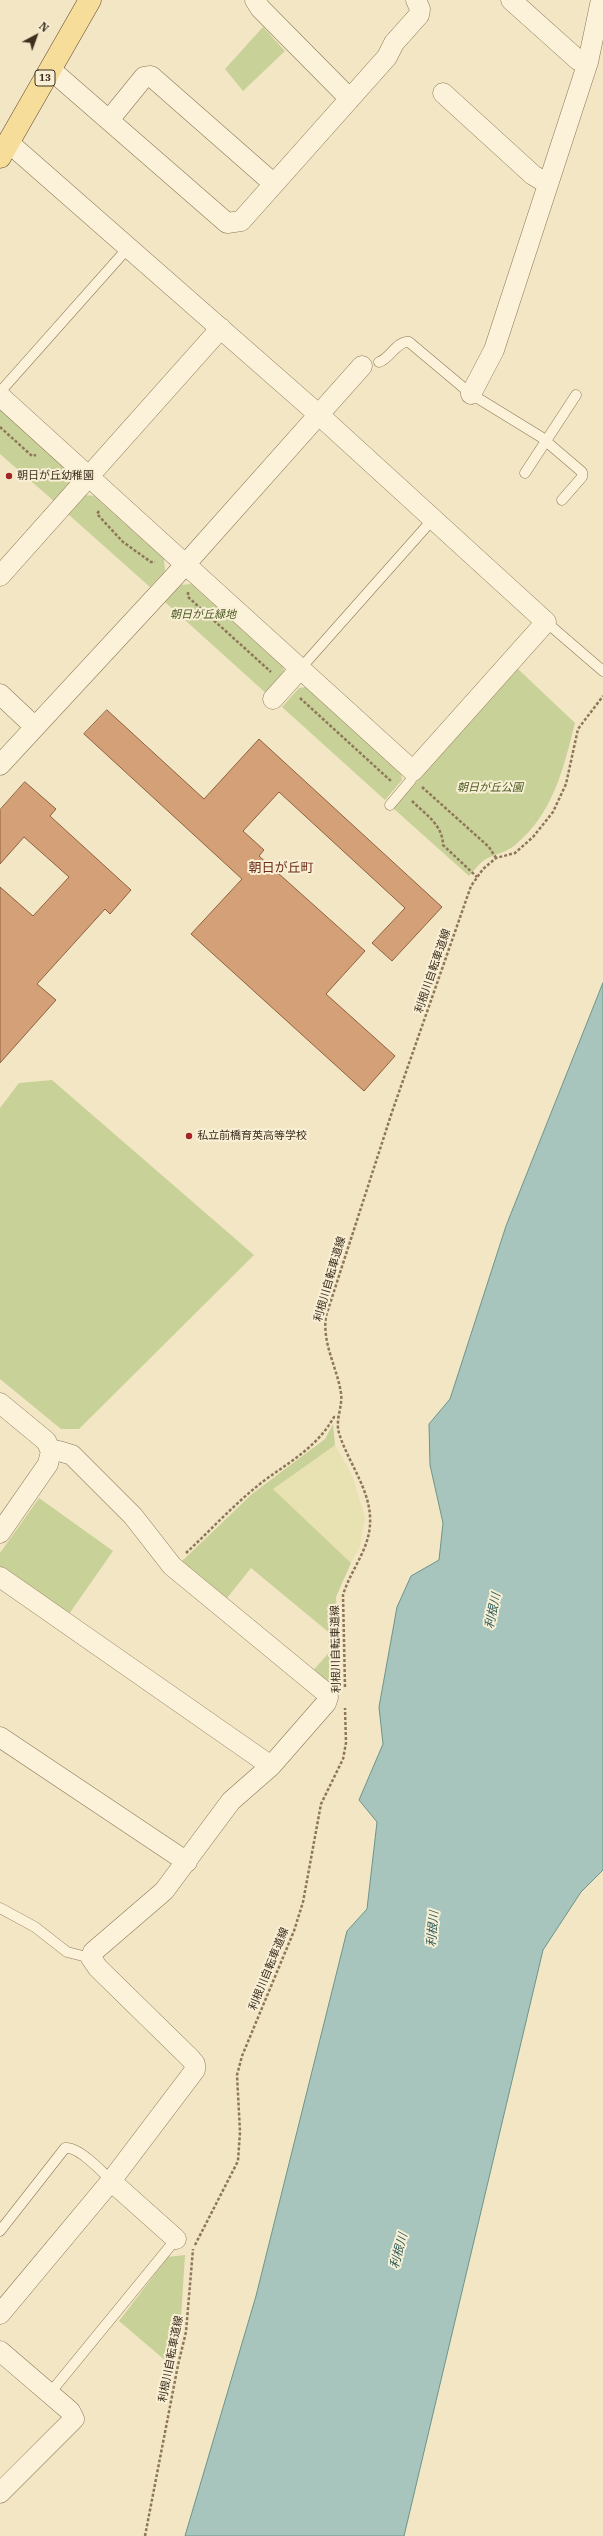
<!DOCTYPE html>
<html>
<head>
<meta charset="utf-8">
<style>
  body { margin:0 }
  #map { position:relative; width:603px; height:2536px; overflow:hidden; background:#f2e6c4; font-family:"IBM Plex Serif",serif }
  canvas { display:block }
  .north { position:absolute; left:16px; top:16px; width:40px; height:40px; -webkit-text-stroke:3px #f8efd5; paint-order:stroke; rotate:41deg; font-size:11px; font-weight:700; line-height:16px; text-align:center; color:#3d2e1e }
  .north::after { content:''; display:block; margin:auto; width:14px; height:18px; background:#3d2e1e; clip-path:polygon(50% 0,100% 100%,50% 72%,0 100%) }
</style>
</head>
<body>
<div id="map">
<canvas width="603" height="2536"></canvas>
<div class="north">N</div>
</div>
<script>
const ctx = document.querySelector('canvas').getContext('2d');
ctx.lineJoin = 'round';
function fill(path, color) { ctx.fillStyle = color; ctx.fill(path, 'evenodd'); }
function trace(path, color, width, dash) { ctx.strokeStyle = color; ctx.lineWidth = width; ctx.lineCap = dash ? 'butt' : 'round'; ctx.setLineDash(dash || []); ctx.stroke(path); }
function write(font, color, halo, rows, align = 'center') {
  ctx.font = font + ' "IBM Plex Serif","Noto Sans JP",serif'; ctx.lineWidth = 4; ctx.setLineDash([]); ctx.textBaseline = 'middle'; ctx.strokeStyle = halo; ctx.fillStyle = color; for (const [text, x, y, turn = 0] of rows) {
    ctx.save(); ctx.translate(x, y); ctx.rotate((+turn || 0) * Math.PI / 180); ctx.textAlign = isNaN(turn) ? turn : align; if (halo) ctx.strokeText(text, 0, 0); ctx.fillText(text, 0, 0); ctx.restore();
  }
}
fill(new Path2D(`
  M332,1445h3l17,30 13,42 -5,29 -9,17 -78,-74z`), '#e8e1b1');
fill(new Path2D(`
  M263,27l22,24 -42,40 -18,-22z
  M0,407l72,65 1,11 -18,19 -55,-48z
  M85,495l9,1 70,63 1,12 -15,16 -82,-73z
  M191,584l92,83 2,8 -17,20 -103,-93 16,-17z
  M518,669l57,54c-12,47 -22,91 -61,123 -7,6 -19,8 -28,13 -6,3 -12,12 -17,17l-76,-68z
  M306,687l95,86 1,7 -17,20 -103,-93 17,-19z
  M52,1080l202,175 -175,174h-18l-61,-50v-271l19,-25z
  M333,1424l2,21 -62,44 78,74 -15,34 4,92 -3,1 -27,-16 23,-26 -5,-6 4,-7 -81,-67 -24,30 -45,-37 70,-67 73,-55z
  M39,1498l74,53 -46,66 -67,-46v-18z
  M185,2255l-5,78 -7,34 -54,-46 49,-64z`), '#c8d197');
const water = new Path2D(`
  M603,983v887l-22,22 -38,58 -139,586h-219l71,-240 91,-365 20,-22 10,-87 -18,-22 24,-56 -4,-37 18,-100 14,-31 28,-16 4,-37 -13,-58 -1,-41 21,-25 56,-173z`);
fill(water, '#a7c5bd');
trace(water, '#6c948b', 1);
const building = new Path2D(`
  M107,710l97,89 55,-60 183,168 -50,54 -20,-18 33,-35 -126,-116 -36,39 21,19 -5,6 106,95 -39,43 69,62 -31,35 -173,-157 51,-55 -158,-145z
  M25,782l31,27 -6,7 81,74 -21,24 -5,-5 -68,75 19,16 -56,63v-176l33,29 36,-39 -45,-40 -24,27v-54z`);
fill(building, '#d3a078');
trace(building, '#8f603d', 1);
const service = new Path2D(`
  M379,362c11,-3 18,-22 30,-20l62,52 70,43 41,35v5l-20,23
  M0,392l127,-143
  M525,473l51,-78
  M546,622l57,49
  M300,669l133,-150
  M390,805l21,-25 2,-9
  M0,1908l35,19 32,25 24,6
  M0,2231l65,-83c13,-2 38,24 46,33
  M50,2393l126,-154`);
const minor = new Path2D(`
  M255,0l5,8 90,91
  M511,0l67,60 9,5
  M50,69l177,154 14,-2 146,-164 7,-14 25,-28 1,-6 -4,-9
  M443,93l90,82 15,9
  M109,120l35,-43 7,-1 123,108
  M471,394l23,-44 94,-288 13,-62
  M0,396l413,375 133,-149 -228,-208 -310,-272
  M0,576l221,-248
  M0,694l34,32
  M273,699l27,-30
  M0,765l175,-189 187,-210
  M0,1403l46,38 5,10 -3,13 -48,69
  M0,1577l271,189
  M0,1737l187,125
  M111,2181l65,58
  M0,2314l111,-133 84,-111v-6l-5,-6 -92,-90 -7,-10 2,-6 71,-61 67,-90 40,-35 55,-63 2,-6 -3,-5 -153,-126 -39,-50 -61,-61 -13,-4h-8
  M0,2351l70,60 4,8 -74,74`);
const primary = new Path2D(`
  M0,157l90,-157`);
trace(service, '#8e7759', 11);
trace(minor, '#8e7759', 21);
trace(primary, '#5c442d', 23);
trace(new Path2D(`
  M0,427l32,29 4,-1
  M99,511l-2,3 26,28 28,20h4
  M188,592v5l83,75
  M300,698l92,84
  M422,787l67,60 7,11
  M412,801c13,13 31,24 31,44l34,32
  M186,1553c26,-24 50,-51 79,-73 26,-19 52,-33 69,-63h5
  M345,1687l-2,-92c7,-24 26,-45 27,-71 2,-33 -22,-61 -31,-91 -4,-13 4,-27 2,-40 -4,-26 -19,-49 -15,-77l66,-204 79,-226 12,-17 13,-11 19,-5 18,-16 20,-25 13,-28 12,-55 25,-33
  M195,2245l43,-84 2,-29 -3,-57 5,-19 52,-125 9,-29 18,-98 22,-45 3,-16 -1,-35
  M145,2536l33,-171 8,-33 7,-83`), '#8e7759', 2.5, [3, 2]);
trace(service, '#fbf2d9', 10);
trace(minor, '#fbf2d9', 20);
trace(primary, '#f7dd9a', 22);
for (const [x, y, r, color] of [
  [9,476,4,"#a22724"],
  [189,1136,4,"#a22724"]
]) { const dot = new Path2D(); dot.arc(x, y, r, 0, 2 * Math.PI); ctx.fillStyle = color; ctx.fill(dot); trace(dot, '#f8efd5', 1.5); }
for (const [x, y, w] of [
  [45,78,20]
]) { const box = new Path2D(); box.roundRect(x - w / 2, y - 8, w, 16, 3); ctx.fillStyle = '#f8efd5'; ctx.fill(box); trace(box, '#3d2e1e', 1); }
write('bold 10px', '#3d2e1e', null, [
  ["13",45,78]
]);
write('11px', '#3d2e1e', '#f8efd5', [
  ["朝日が丘幼稚園",17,476],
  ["私立前橋育英高等学校",197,1136]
], 'left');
write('italic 11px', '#4b5b23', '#f8efd5', [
  ["朝日が丘緑地",203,615],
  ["朝日が丘公園",490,788]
]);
write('11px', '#3d2e1e', '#f8efd5', [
  ["利根川自転車道線",433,971,-71],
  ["利根川自転車道線",330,1279,-74],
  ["利根川自転車道線",336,1649,-91],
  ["利根川自転車道線",269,1969,-68],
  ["利根川自転車道線",171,2359,-79]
]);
write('italic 12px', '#2c5e5c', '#f8efd5', [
  ["利根川",493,1611,-78],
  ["利根川",433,1929,-85],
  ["利根川",399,2251,-75]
]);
write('13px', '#6d2e1a', '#f8efd5', [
  ["朝日が丘町",281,868]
]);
</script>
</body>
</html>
